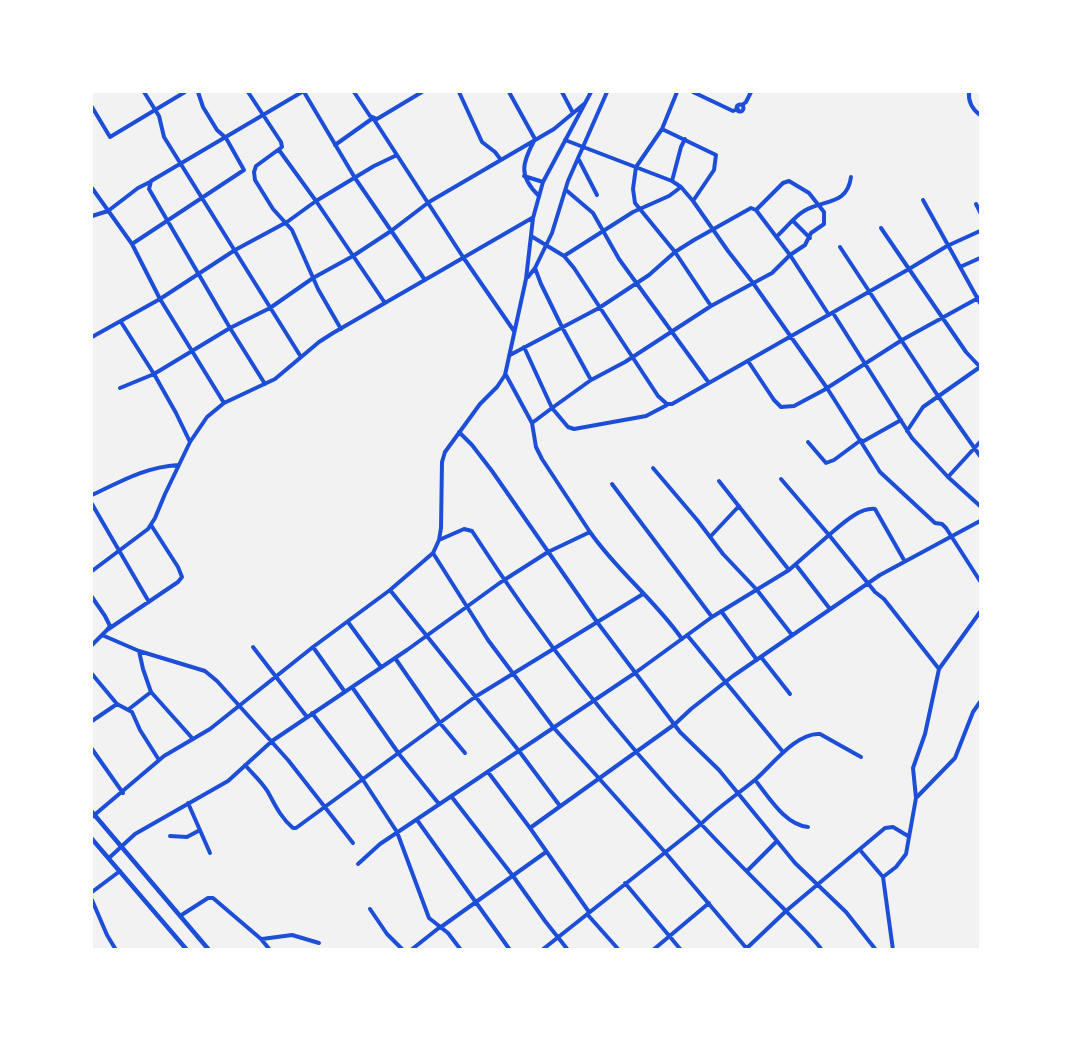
<!DOCTYPE html>
<html>
<head>
<meta charset="utf-8">
<style>
  body { margin:0 }
  #map { position:relative; width:1072px; height:1041px; overflow:hidden; background:#f2f2f2; font-family:"Open Sans",sans-serif }
  canvas { display:block }
  .frame { position:absolute; inset:0; border:93px solid #fff; pointer-events:none }
</style>
</head>
<body>
<div id="map">
<canvas width="1072" height="1041"></canvas>
<div class="frame"></div>
</div>
<script>
const ctx = document.querySelector('canvas').getContext('2d');
ctx.lineJoin = 'round';
function trace(path, color, width, dash) { ctx.strokeStyle = color; ctx.lineWidth = width; ctx.lineCap = dash ? 'butt' : 'round'; ctx.setLineDash(dash || []); ctx.stroke(path); }
trace(new Path2D(`
  M144,92l15,24 5,21 137,220
  M248,92l33,50 1,5 -26,19 -2,6 1,8 18,29 19,21 26,59 23,40
  M304,92l51,86 70,102
  M354,92l16,24 7,3 45,-27
  M459,92l23,50 13,10 6,8
  M509,92l26,47c-13,24 -17,37 4,57
  M562,92l11,21
  M677,92l-15,37 -26,38 -3,22 2,14 40,49 36,54
  M693,92l40,19 5,-2
  M969,92c-1,10 3,17 11,23
  M736.5 108a3.5 3.5 0 1 1 7 0a3.5 3.5 0 1 1-7 0Z
  M742,105l4,-3 5,-10
  M92,107l18,30 75,-45
  M662,129l54,26 -2,15 -21,31
  M565,140l107,41 9,6 12,14 35,50 25,32 74,105 53,84 55,51 7,1 4,4 34,53
  M335,145l38,-27 90,139 51,74
  M279,150l37,51 69,102
  M579,160l18,35
  M524,176l19,6
  M672,181l9,-34 4,-8
  M92,188l40,56 28,55 64,104
  M566,190l27,23 26,46 90,124
  M923,200l57,103
  M976,204l4,8
  M92,216l16,-5 30,-23 12,-6
  M793,221l17,17
  M881,228l28,41 38,-23 33,-15
  M531,236l33,20 10,12 84,128 9,8h5l237,-135 57,83 14,15
  M776,237c8,-7 19,-21 28,-26 20,-12 43,-5 47,-34
  M132,244l112,-74 -18,-32 -9,-8 -14,-23 -5,-15
  M840,247l98,149 42,60
  M564,256l69,-44 36,-16 12,-9
  M960,267l20,-9
  M535,268l6,16 21,43 29,53 34,-18 86,-56 61,-33 18,-18 15,-10 6,-12 13,-9v-12l-15,-19 -20,-12 -6,2 -27,27
  M528,277l7,-9 17,-35 16,-52 39,-89
  M833,313l79,125 36,39 32,29
  M92,337l68,-38 75,-49 52,-28 29,-21 58,-35 23,-11
  M524,347l28,61 39,-28
  M510,355l89,-47 50,-33 26,-23 19,-12 57,-32 5,2 34,45 39,60
  M748,361l26,39 7,7 13,-1 30,-16 78,-50 78,-43
  M506,375l26,48
  M265,384l-35,-56 -81,-139 2,-8 151,-89
  M120,388l34,-14 -33,-52
  M907,431l16,-24 57,-40
  M459,432l13,13 20,26 105,151 83,110 39,38 76,93 51,49 30,38
  M190,442l-14,-29 -22,-39 76,-46 40,-20 43,-30 40,-22 38,-25 38,-29 125,-73 30,-25
  M808,442l18,21 8,-3 27,-20
  M862,442l39,-22
  M653,468l45,53 25,33 34,36 35,45
  M948,477l32,-35
  M781,479l48,56c11,-9 30,-28 46,-26l29,51
  M719,481l70,89
  M612,484l100,133
  M92,495c28,-13 53,-28 86,-30
  M92,504l57,98
  M590,532l-48,-73 -6,-12 -4,-24 20,-15 16,19 6,2 72,-13 21,-11
  M710,537l29,-31
  M439,540l25,-11 8,2c67,104 145,204 230,294 27,29 55,57 83,85 12,13 26,25 37,40
  M433,553l55,87 65,87 111,124 84,99
  M796,565l34,44
  M92,571l56,-42 7,-11 10,-24 25,-52 17,-25 17,-14 51,-24 44,-37 14,-9 199,-115
  M390,590l129,161 41,55
  M92,597l13,19 5,10 -3,4 -15,15
  M721,611l36,49
  M348,622l33,45
  M107,630l71,-48 4,-5 -4,-10 -27,-42
  M102,635l37,16 66,20 12,10 71,79 65,83
  M687,635l96,117
  M253,647l54,70
  M313,647l32,45
  M139,651l4,18 8,23 42,47
  M761,657l29,37
  M395,658l45,65 25,30
  M92,674l25,30 15,8 8,18 19,30
  M352,687l47,67 40,50
  M129,709l22,-17
  M312,713l51,67 34,52 32,86 19,15 13,17
  M92,721l25,-17
  M92,749l31,44
  M245,765c7,8 17,17 23,27 7,13 13,26 25,36h3l179,-131 168,-103
  M488,772l42,56
  M755,780c14,17 30,45 53,47
  M451,796l62,80 32,45 23,29
  M916,798l39,-40 18,-46 7,-10
  M188,803l22,50
  M92,817l72,-61 46,-27 103,-82 77,-57 43,-37 6,-13 2,-12 1,-66 3,-10 35,-48 17,-17 8,-12 21,-96 7,-61 10,-36 48,-90
  M417,820l93,130
  M170,836l17,1 13,-7
  M860,850l23,27
  M109,858l26,-24 93,-53 44,-40 135,-91 94,-68 47,-30 42,-20c27,39 65,68 92,107
  M358,864l22,-20 255,-171 77,-56 77,-47 40,-35 46,57 9,7 55,70
  M747,871l30,-30
  M625,883l56,67
  M92,892l28,-21
  M92,900l15,35 9,15
  M370,909l17,25 16,16
  M589,912l-59,-84 145,-104 16,-15 42,-33 147,-101 100,-54
  M587,914l32,36
  M180,916l28,-18h5l48,41 9,11
  M441,927l105,-75
  M262,939l30,-4 27,8
  M747,948l39,-37 99,-83 8,-1 15,9
  M411,950l29,-23
  M542,950l159,-126c17,-17 36,-29 55,-45 16,-14 41,-47 64,-45l41,23
  M653,950l56,-47
  M893,950l-10,-73 13,-10 10,-13 10,-56 -3,-30 12,-34 14,-65 41,-57`), '#1d4ed8', 4);
trace(new Path2D(`
  M92,812l117,138
  M92,839l95,111`), '#1d4ed8', 4.5);
</script>
</body>
</html>
